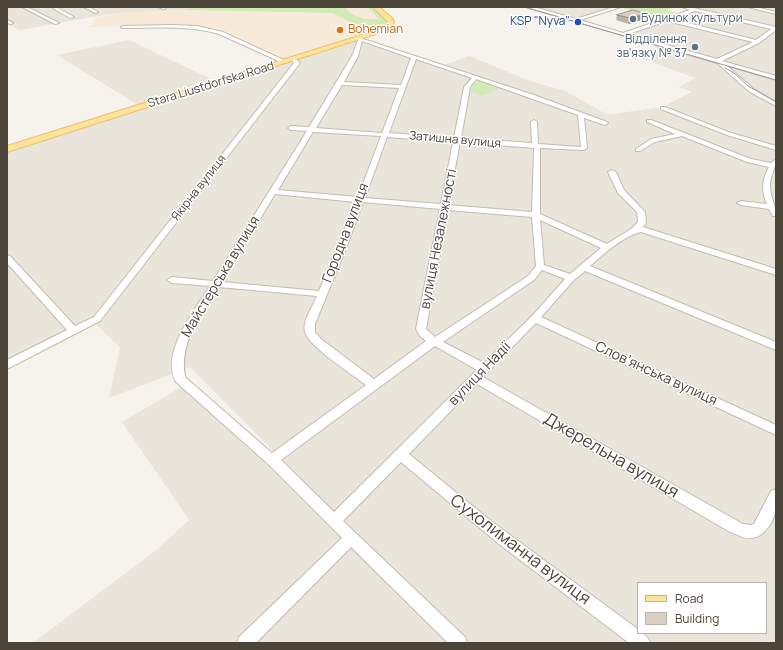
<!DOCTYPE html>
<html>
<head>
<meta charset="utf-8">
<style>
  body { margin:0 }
  #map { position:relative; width:783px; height:650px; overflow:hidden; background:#f6f3ec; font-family:Manrope,sans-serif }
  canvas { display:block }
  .frame { position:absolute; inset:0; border:8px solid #4b4439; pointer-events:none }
  .legend { position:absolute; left:637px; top:582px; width:130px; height:52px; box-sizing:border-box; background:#fff; border:1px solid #b7b4b0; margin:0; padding:5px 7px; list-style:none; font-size:12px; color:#4b4439 }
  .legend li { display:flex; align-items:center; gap:8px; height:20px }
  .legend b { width:20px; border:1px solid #b7b4b0 }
</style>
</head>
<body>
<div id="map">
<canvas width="783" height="650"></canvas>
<div class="frame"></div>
<ul class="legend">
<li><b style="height:5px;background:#ffe39c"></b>Road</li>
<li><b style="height:11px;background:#d8cfc1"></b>Building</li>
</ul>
</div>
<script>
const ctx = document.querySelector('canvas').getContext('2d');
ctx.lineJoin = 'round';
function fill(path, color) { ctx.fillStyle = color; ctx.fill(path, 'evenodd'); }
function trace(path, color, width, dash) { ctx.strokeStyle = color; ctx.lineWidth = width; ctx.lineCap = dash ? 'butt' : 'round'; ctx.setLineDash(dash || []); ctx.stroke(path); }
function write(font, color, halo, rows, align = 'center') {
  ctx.font = font + ' Manrope,sans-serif'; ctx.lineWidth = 3; ctx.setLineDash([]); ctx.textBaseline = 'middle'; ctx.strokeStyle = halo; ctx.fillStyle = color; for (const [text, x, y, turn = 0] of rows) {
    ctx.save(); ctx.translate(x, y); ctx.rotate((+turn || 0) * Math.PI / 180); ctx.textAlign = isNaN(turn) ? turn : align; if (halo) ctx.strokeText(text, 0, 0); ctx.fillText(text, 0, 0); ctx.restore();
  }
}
fill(new Path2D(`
  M7,7h191l-14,3 -68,3 -96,17 -13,-6z
  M535,7h81l-19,4 -19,8z
  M682,7h94v70l-149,-44 66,-23z
  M129,40l82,39 -73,26 -81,-50z
  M354,42l13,1 72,24 30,-11 61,25 35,10 41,23h7l49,-7 30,-15 -13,-5 16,-9 -54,-20 5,-3 -5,-1 17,-8 118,34v77l-4,4 4,-2v484h-308l-120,-117 -158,-159 -81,31 11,-51 -31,-29 -82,42v-209zM638,583h128v50h-128z
  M185,385l167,162 97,96h-416l122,-92 34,-31 -67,-98z`), '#eae5da');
fill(new Path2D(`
  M345,7h22l12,12 -11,1 -17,-5z
  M184,10l148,3 39,19 -86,27 -60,-28 -24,-4 -78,-1 -37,1 7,-3 1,-5 22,-6z`), '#f7ead8');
fill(new Path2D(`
  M198,7h147c9,11 20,13 34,12l-12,-12h5l17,14 -1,3 -17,8 -39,-19 -148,-3z
  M625,7h50l-9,3 11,3 -14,5 -41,-10z
  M481,80l20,7 -18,9 -12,-4 2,-8z`), '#d2eab5');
fill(new Path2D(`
  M306,479l27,26 -9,1 -24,-23z`), '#e5e3e0');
const minor = new Path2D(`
  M22,7h5l32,16 -4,1z
  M51,7h5l18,10 -4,1z
  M84,7h5l9,5 -3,1z
  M158,7h7l1,1 -2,1z
  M527,7h7l42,12 38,-12h7l-41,13 43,13 67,-23 -8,-3h7l87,20v3l-17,13 -37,18 54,15v4l-50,-15 28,24 22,13v4l-26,-14 -33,-29zM695,11l76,18 -15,11 -84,-21zM667,21l86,21 -36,17 -89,-25z
  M748,7h7l21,5v2z
  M7,20l6,3 -2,1 -4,-1z
  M172,25l25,1 26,6 65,30 -5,1 -64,-29c-31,-9 -64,-6 -96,-6l-2,-1 2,-1z
  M357,37l177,58 73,27 1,1 -3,2 -21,-7 3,30 -3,2 -44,-2v66l67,30 24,-15 7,-7 -1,-10 -19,-19 -10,-21 4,-2 4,2 8,18 21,22 1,11 -3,4 133,42v6l-135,-43c-19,5 -36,21 -51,34l186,76v8l-191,-79 -11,9 -33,37 235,108v10l-240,-112 -53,54 260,147 8,1 3,-1 17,-33 5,-2c0,6 1,13 0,19 -1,12 -12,30 -25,30 -7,1 -14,-4 -21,-6l-253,-148 -68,70 82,67 144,106 3,3v3c7,0 10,4 12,10h-21l-130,-99 -98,-82 -58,59 122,116 2,6h-19l-97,-96 -95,96h-19l2,-6 103,-99 -74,-74 -92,-82c-16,-29 19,-72 34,-96l-38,-3 -5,-3 5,-3 41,4 94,-150 -16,-1 -3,-2 3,-2 18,1 43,-71 6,-16 -3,-2zM362,41l49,17 -10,27 -57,-3 14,-26zM416,59l56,19 -8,9 -10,51 -65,-5zM476,79l102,36 3,32 -43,-3 -1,-22 -3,-2 -3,2 1,21 -71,-5 9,-51zM342,85l57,3 -17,45 -66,-5zM313,132l68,4 -23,61 -80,-7zM387,137l66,5 -12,62 -76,-6zM460,142l74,6 -2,64 -84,-7zM275,194l81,8 -37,89 -97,-9zM363,202l77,7 -24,120 3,6 7,6 -52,38 -53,-40 -6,-7v-8l32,-78zM448,210l84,7 4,49 -8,10 -93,61 -9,-8zM540,220l61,28 -31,26 -26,-9zM542,270l23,9 -33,37 -48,47 -41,-21 91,-62zM219,287l98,9c-4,10 -15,25 -12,36 3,14 48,43 61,53l-94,68 -87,-76c-6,-37 15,-59 34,-90zM435,346l42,24 -143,142 -53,-52z
  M291,58h4l5,5 -200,258 -93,48v-9l60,-30 -60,-67v-8l3,1 65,70 19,-9 200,-254z
  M661,107h4l66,26 45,13v4l-49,-15 -66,-26z
  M647,120h4l100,39 20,4 5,-4c0,9 -6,17 -6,27 0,11 6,19 6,30h-3l-4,-7 -28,-4 -4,-2 4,-2 26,3c-6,-13 -5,-25 2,-37l-22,-5 -65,-26 -27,6 -15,9h-4v-2l15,-10 24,-5 -28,-12z`);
const major = new Path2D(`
  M373,7h6l13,11 2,4 -3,5 -9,5 -375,120v-6l371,-116 9,-5 1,-3z`);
trace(minor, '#c2bbae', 2);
trace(major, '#e6c16a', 2);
fill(minor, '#fff');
fill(major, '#ffe39c');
trace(new Path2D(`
  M524,7l252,73
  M725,68l9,5 14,13 28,16`), '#9a9a9a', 1);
fill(new Path2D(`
  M646,14l-2,5 -15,5 -13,-4 1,-5z`), '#bab2a6');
fill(new Path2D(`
  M646,14l-2,5 -15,5 1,-6z`), '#979187');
const building = new Path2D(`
  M633,10l13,4 -16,4 -13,-3z`);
fill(building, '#d8cfc1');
trace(building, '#979187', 1);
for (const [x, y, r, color] of [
  [633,19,4,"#5c6f8a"],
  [578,22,4,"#1a4fb4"],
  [340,30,4,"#e8710a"],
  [695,47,4,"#5c6f8a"]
]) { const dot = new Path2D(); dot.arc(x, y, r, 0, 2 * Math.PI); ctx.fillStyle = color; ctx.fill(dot); trace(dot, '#fff', 1.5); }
write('12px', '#4e5e75', '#fff', [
  ["Будинок культури",641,19],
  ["Відділення",687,40,"right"],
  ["зв'язку № 37",687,54,"right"]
], 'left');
write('12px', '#164399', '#fff', [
  ["KSP \"Nyva\"",570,22]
], 'right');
write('12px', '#c56008', '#fff', [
  ["Bohemian",348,30]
], 'left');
write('12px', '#4b4439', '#fff', [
  ["Stara Liustdorfska Road",211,85,-17],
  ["Затишна вулиця",455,140,5],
  ["Якірна вулиця",199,188,-52]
]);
write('14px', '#4b4439', '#fff', [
  ["Городна вулиця",346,233,-69],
  ["вулиця Незалежності",439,239,-79],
  ["Майстерська вулиця",221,277,-59],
  ["вулиця Надії",480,374,-46],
  ["Словʼянська вулиця",656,374,25]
]);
write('17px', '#4b4439', '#fff', [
  ["Джерельна вулиця",611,456,30],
  ["Сухолиманна вулиця",520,550,37]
]);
</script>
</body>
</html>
